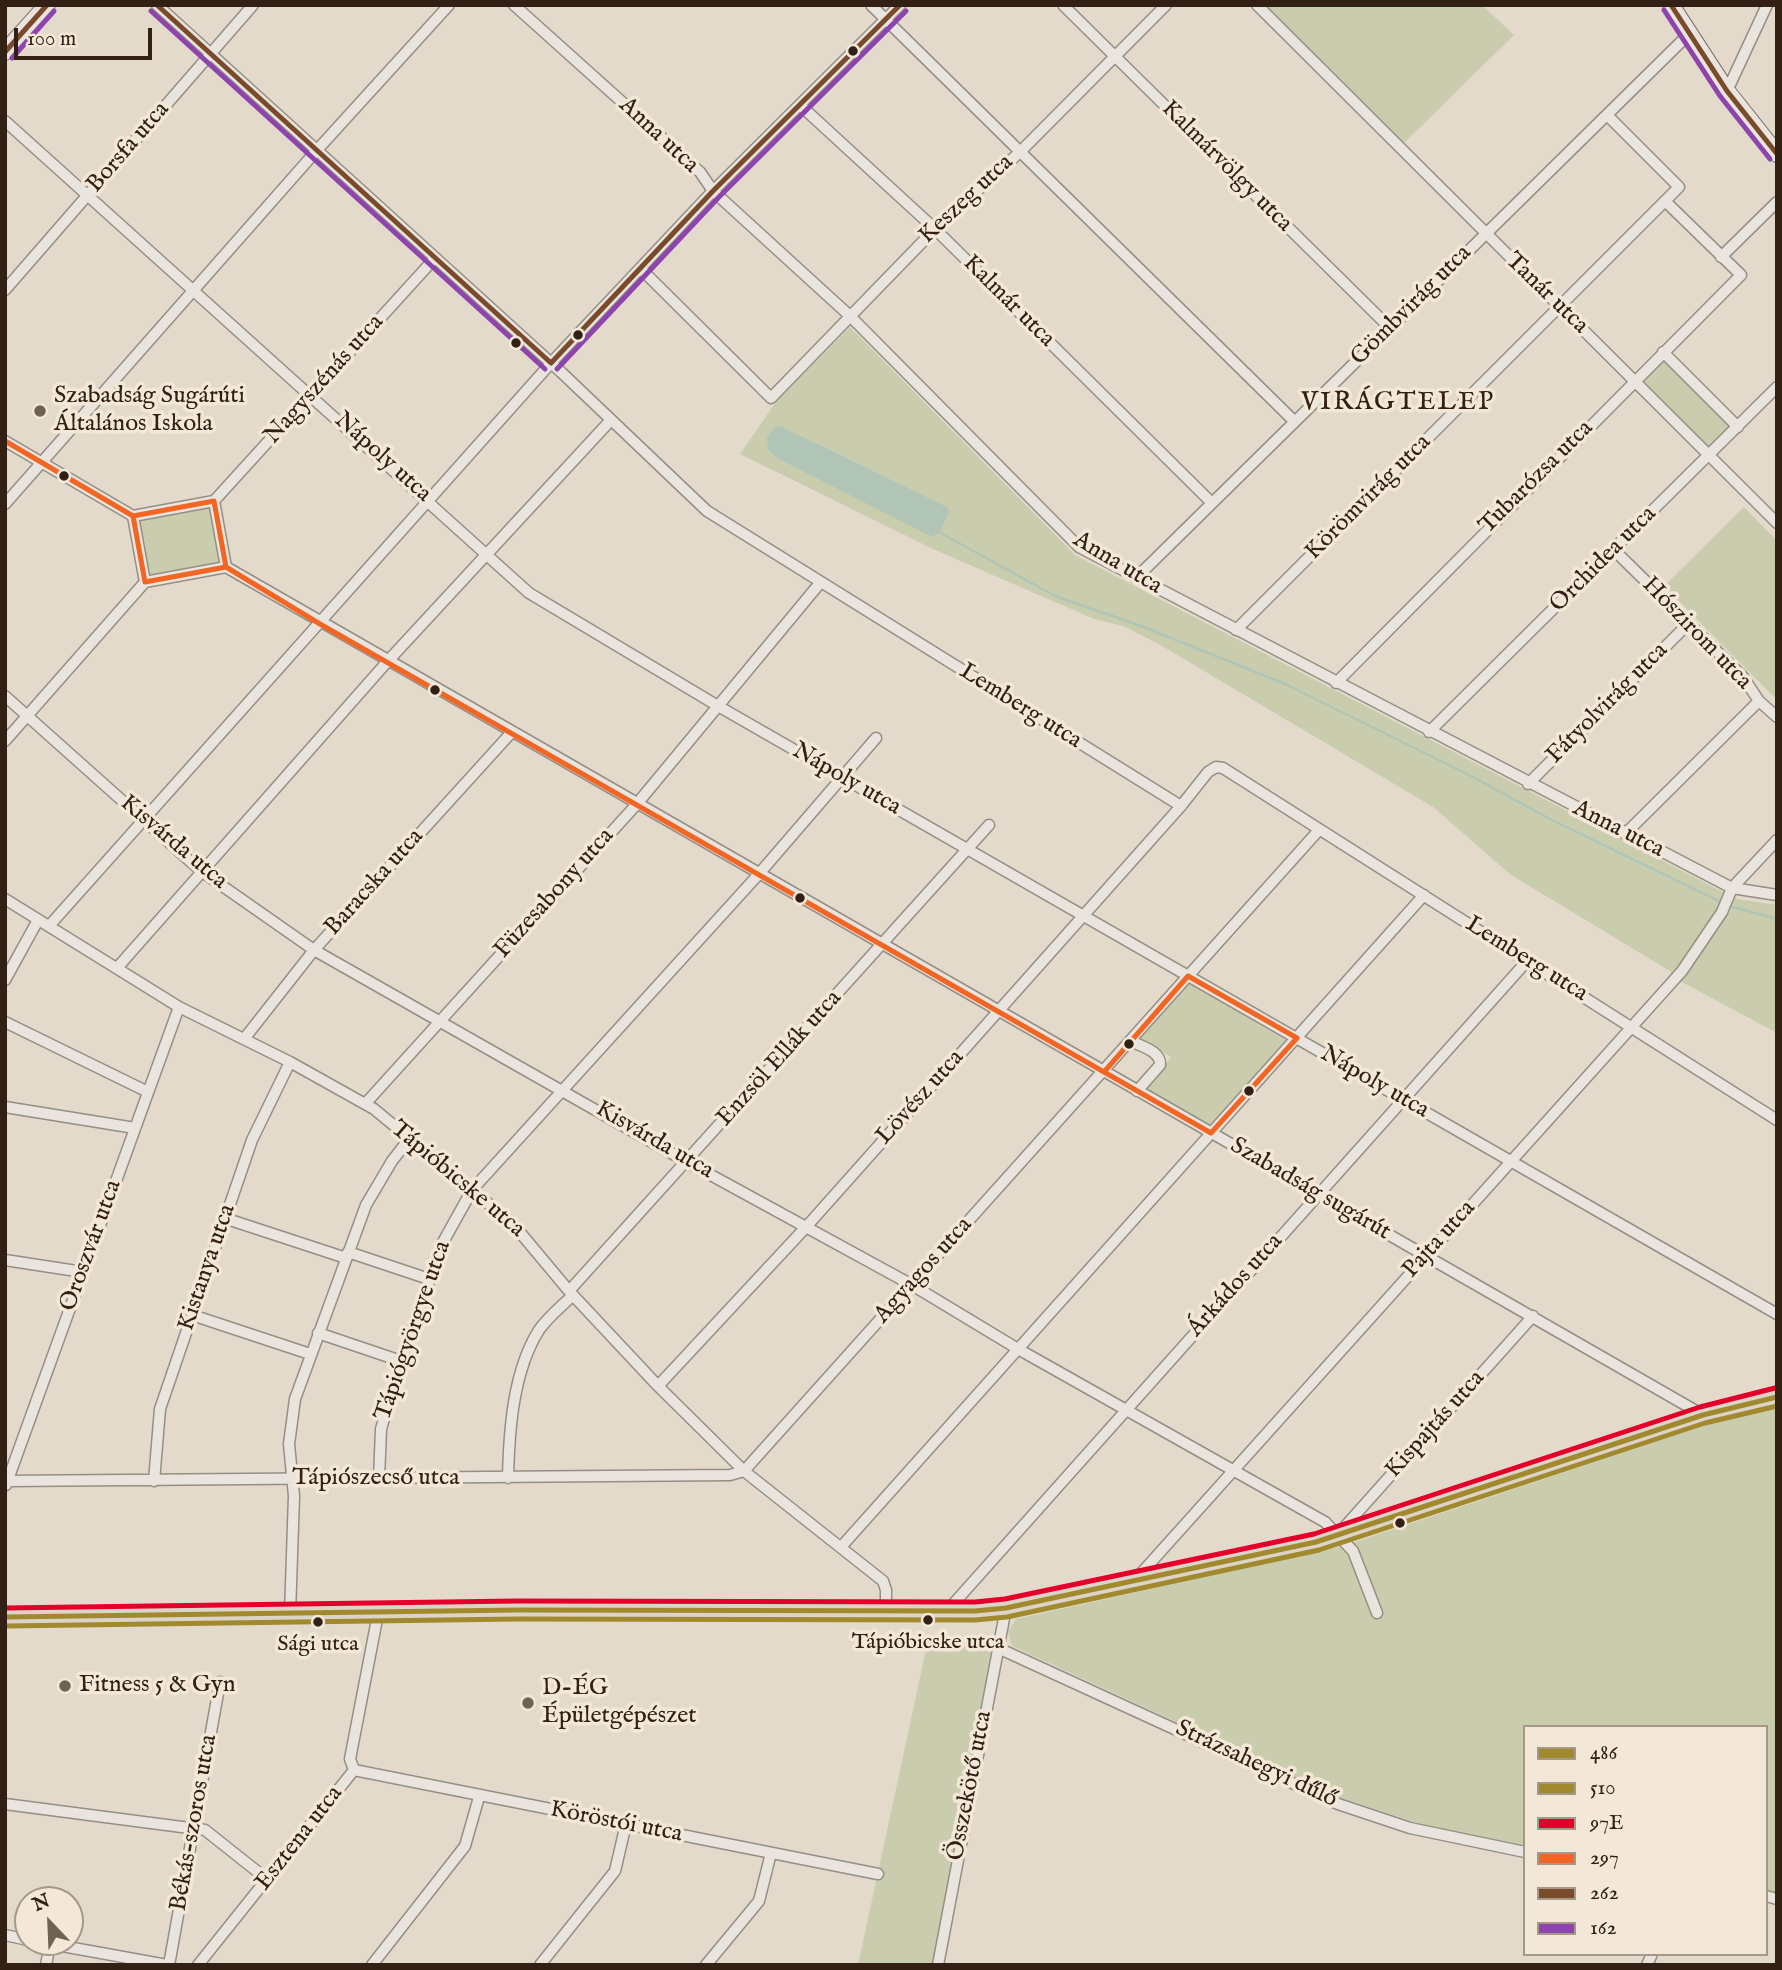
<!DOCTYPE html>
<html>
<head>
<meta charset="utf-8">
<style>
  body { margin:0 }
  #map { position:relative; width:1782px; height:1970px; overflow:hidden; background:#e3dacb; font-family:"IM FELL English",serif }
  canvas { display:block }
  .frame { position:absolute; inset:0; border:7px solid #322015; pointer-events:none }
  .legend { position:absolute; left:1523px; top:1725px; width:245px; height:231px; box-sizing:border-box; background:#f3e8d7; border:2px solid #a69889; margin:0; padding:9px 12px; list-style:none; font-size:21px; color:#322015 }
  .legend li { display:flex; align-items:center; gap:14px; height:35px }
  .legend b { width:35px; border:2px solid #a69889 }
  .north { position:absolute; left:14px; top:1886px; width:70px; height:70px; box-sizing:border-box; background:#f3e8d7; border:2px solid #a69889; border-radius:50%; rotate:337deg; font-size:19px; font-weight:700; line-height:28px; text-align:center; color:#322015 }
  .north::after { content:''; display:block; margin:auto; width:24px; height:32px; background:#706155; clip-path:polygon(50% 0,100% 100%,50% 72%,0 100%) }
  .scale { position:absolute; left:14px; top:28px; width:138px; height:32px; box-sizing:border-box; border:4px solid #322015; border-top:0; padding-left:9px; font-size:21px; line-height:24px; white-space:nowrap; color:#322015; -webkit-text-stroke:5px #f3e8d7; paint-order:stroke }
</style>
</head>
<body>
<div id="map">
<canvas width="1782" height="1970"></canvas>
<div class="frame"></div>
<ul class="legend">
<li><b style="height:9px;background:#a18a2e"></b>486</li>
<li><b style="height:9px;background:#a18a2e"></b>510</li>
<li><b style="height:9px;background:#e4002b"></b>97E</li>
<li><b style="height:9px;background:#f26522"></b>297</li>
<li><b style="height:9px;background:#7a4b2a"></b>262</li>
<li><b style="height:9px;background:#8e44ad"></b>162</li>
</ul>
<div class="north">N</div>
<div class="scale">100 m</div>
</div>
<script>
const ctx = document.querySelector('canvas').getContext('2d');
ctx.lineJoin = 'round';
function fill(path, color) { ctx.fillStyle = color; ctx.fill(path, 'evenodd'); }
function trace(path, color, width, dash) { ctx.strokeStyle = color; ctx.lineWidth = width; ctx.lineCap = dash ? 'butt' : 'round'; ctx.setLineDash(dash || []); ctx.stroke(path); }
function write(font, color, halo, rows, align = 'center') {
  ctx.font = font + ' "IM FELL English",serif'; ctx.lineWidth = 7; ctx.setLineDash([]); ctx.textBaseline = 'middle'; ctx.strokeStyle = halo; ctx.fillStyle = color; for (const [text, x, y, turn = 0] of rows) {
    ctx.save(); ctx.translate(x, y); ctx.rotate((+turn || 0) * Math.PI / 180); ctx.textAlign = isNaN(turn) ? turn : align; if (halo) ctx.strokeText(text, 0, 0); ctx.fillText(text, 0, 0); ctx.restore();
  }
}
fill(new Path2D(`
  M1257,5h225l32,30 -115,113z
  M850,327l225,228 644,335 19,9 39,6v128l-97,-52 -10,-10 -159,-96 -78,-68 -276,-164 -34,-17 -29,-7 -161,-70 -193,-95 36,-52z
  M1666,360l65,66 -20,21h-4l-63,-61 1,-9z
  M214,501l12,66 -81,15 -12,-66z
  M1744,507l33,34v159l-113,-114z
  M1186,981l103,61 -74,82 -10,1 -61,-36 27,-32 -33,-19z
  M1777,1407v492l-11,-3v-169h-241v122l-98,-23 -86,-28 -329,-152 -4,-14 8,-13 324,-72 412,-137z
  M927,1645l65,2 -59,318h-75z`), '#c9cdae');
fill(new Path2D(`
  M780,426l167,81 2,6 -10,19 -7,5 -153,-78 -11,-9 -1,-12 8,-11z`), '#b0c5b6');
trace(new Path2D(`
  M939,532l116,64 86,30 142,57 186,92 83,45 171,83
  M1729,906l48,13`), '#b0c5b6', 2.5);
const minor = new Path2D(`
  M157,5l404,367 146,139 474,295
  M514,5l186,167 13,19 137,125 229,231 653,341 45,7
  M871,5l423,416
  M1063,5l327,323
  M1257,5l520,518
  M1727,91l40,-86
  M800,105l135,124 277,274
  M5,121l524,472 189,113 1059,608
  M1721,257l56,-55
  M642,270l129,128 164,-169 85,-77 146,-147
  M5,290l248,-285
  M1663,352l75,75
  M5,441l128,75
  M214,501l221,-243
  M5,504l313,-355 131,-144
  M133,516l12,66 81,-15
  M133,516l81,-15 12,66
  M1615,551l128,126 16,24 18,16
  M226,567l1477,848
  M1136,578l553,-544
  M1236,630l443,-443 -72,-72
  M1336,683l405,-408 -75,-73
  M5,696l196,175 113,79 373,212 225,123 106,64 307,173 28,29 24,62
  M1429,732l348,-345
  M5,741l140,-159
  M1528,784l160,-160
  M1625,834l134,-133
  M5,899l174,108 111,55 84,47 139,115 56,67 89,95 86,85 139,110 3,9v21
  M49,926l502,-563 162,-172 187,-186
  M117,968l270,-306 223,-241
  M5,980l33,-60
  M5,1022l143,70
  M244,1039l70,-89 197,-217
  M1131,1041c11,6 30,10 29,24l-23,26
  M365,1104l271,-299 184,-222
  M5,1107l130,21
  M224,1218l122,40
  M348,1252l81,27
  M5,1260l78,12
  M569,1291l420,-466
  M192,1315l118,39
  M318,1333l83,28
  M658,1386l149,-160 374,-420 27,-34 8,-5 7,1 554,352
  M508,1478c1,-47 5,-107 31,-148 9,-13 23,-24 34,-35
  M379,1479l2,-50 20,-68 41,-117 30,-54 286,-315 118,-137
  M5,1481l725,-6 14,-4 575,-641
  M154,1481l6,-72 92,-269 38,-78
  M6,1485l173,-478
  M1340,1532l193,-216
  M841,1547l583,-652
  M1136,1579l546,-608 40,-59 10,-24 45,-48
  M947,1611l580,-650
  M290,1614l4,-118 -5,-52 6,-45 71,-194 26,-44 17,-22
  M998,1648l340,156 72,24 115,24
  M354,1770l524,104
  M354,1770l-4,-11 28,-145
  M5,1804l200,26 63,50
  M1766,1896l11,3
  M5,1935l23,5
  M40,1942l127,23
  M46,1965l4,-21
  M169,1965l51,-283
  M198,1965l156,-195
  M372,1965l93,-119 14,-49
  M540,1965l75,-94 11,-47
  M706,1965l53,-64 12,-48
  M938,1965l68,-357
  M1647,1965l5,-11`);
const secondary = new Path2D(`
  M1671,5l56,86 50,63
  M5,52l42,-47`);
const primary = new Path2D(`
  M5,1617l512,-7 458,1 31,-3 310,-66 387,-127 74,-18`);
trace(minor, '#958e85', 13);
trace(secondary, '#7d756c', 18);
trace(primary, '#7d756c', 20);
trace(minor, '#e9e4dd', 10);
trace(secondary, '#e9e4dd', 16);
trace(primary, '#dcd4c8', 18);
trace(new Path2D(`
  M5,1617l512,-7 458,1 31,-3 310,-66 387,-127 74,-18`), '#a18a2e', 5);
trace(new Path2D(`
  M5,1626l512,-7 458,1 32,-3 312,-67 386,-127 72,-17`), '#a18a2e', 5);
trace(new Path2D(`
  M5,1608l512,-7 458,1 30,-3 309,-65 386,-127 75,-19`), '#e4002b', 5);
trace(new Path2D(`
  M5,441l128,75
  M133,516l12,66 81,-15
  M133,516l81,-15 12,66
  M226,567l94,57 784,448
  M1188,976l109,62 -86,95 -107,-61z`), '#f26522', 5);
trace(new Path2D(`
  M157,5l394,358
  M1671,5l56,86 50,63
  M5,52l42,-47
  M551,363l162,-172 187,-186`), '#7a4b2a', 5);
trace(new Path2D(`
  M1664,10l56,86 50,63
  M151,11l394,358
  M12,58l42,-47
  M557,369l162,-172 187,-186`), '#8e44ad', 5);
for (const [x, y, r, color] of [
  [853,51,6,"#322015"],
  [578,335,6,"#322015"],
  [516,343,6,"#322015"],
  [40,411,7,"#706155"],
  [64,476,6,"#322015"],
  [435,690,6,"#322015"],
  [800,898,6,"#322015"],
  [1129,1044,6,"#322015"],
  [1249,1091,6,"#322015"],
  [1400,1523,6,"#322015"],
  [928,1620,6,"#322015"],
  [318,1622,6,"#322015"],
  [65,1686,7,"#706155"],
  [528,1703,7,"#706155"]
]) { const dot = new Path2D(); dot.arc(x, y, r, 0, 2 * Math.PI); ctx.fillStyle = color; ctx.fill(dot); trace(dot, '#f3e8d7', 2.5); }
write('22px', '#322015', '#f3e8d7', [
  ["Tápióbicske utca",928,1643],
  ["Sági utca",318,1645]
]);
write('24px', '#322015', '#f3e8d7', [
  ["Anna utca",658,136,43],
  ["Borsfa utca",129,148,-49],
  ["Kalmárvölgy utca",1226,167,45],
  ["Keszeg utca",967,200,-43],
  ["Tanár utca",1546,294,44],
  ["Kalmár utca",1008,302,45],
  ["Gömbvirág utca",1412,306,-45],
  ["Nagyszénás utca",325,380,-48],
  ["Nápoly utca",382,458,42],
  ["Tubarózsa utca",1537,478,-45],
  ["Körömvirág utca",1369,498,-45],
  ["Orchidea utca",1604,560,-45],
  ["Anna utca",1117,564,31],
  ["Hószirom utca",1696,634,46],
  ["Fátyolvirág utca",1608,704,-45],
  ["Lemberg utca",1020,707,32],
  ["Nápoly utca",846,780,30],
  ["Anna utca",1618,830,27],
  ["Kisvárda utca",173,843,40],
  ["Baracska utca",375,883,-48],
  ["Füzesabony utca",555,894,-48],
  ["Lemberg utca",1526,960,32],
  ["Enzsöl Ellák utca",780,1059,-48],
  ["Nápoly utca",1374,1083,30],
  ["Lövész utca",921,1098,-48],
  ["Kisvárda utca",654,1141,30],
  ["Tápióbicske utca",457,1180,40],
  ["Szabadság sugárút",1310,1190,30],
  ["Pajta utca",1440,1240,-48],
  ["Oroszvár utca",92,1246,-70],
  ["Kistanya utca",208,1268,-71],
  ["Agyagos utca",924,1271,-48],
  ["Árkádos utca",1236,1286,-48],
  ["Tápiógyörgye utca",414,1331,-71],
  ["Kispajtás utca",1436,1425,-48],
  ["Tápiószecső utca",376,1479],
  ["Strázsahegyi dűlő",1256,1765,25],
  ["Összekötő utca",971,1786,-79],
  ["Békás-szoros utca",195,1823,-80],
  ["Köröstói utca",616,1823,11],
  ["Esztena utca",300,1839,-52]
]);
write('24px', '#322015', '#f3e8d7', [
  ["Szabadság Sugárúti",54,397],
  ["Általános Iskola",54,425],
  ["Fitness 5 & Gyn",79,1686],
  ["D-ÉG",542,1689],
  ["Épületgépészet",542,1717]
], 'left');
ctx.letterSpacing = '2px';
write('26px', '#322015', '#f3e8d7', [
  ["VIRÁGTELEP",1398,404]
]);
ctx.letterSpacing = '0px';
</script>
</body>
</html>
